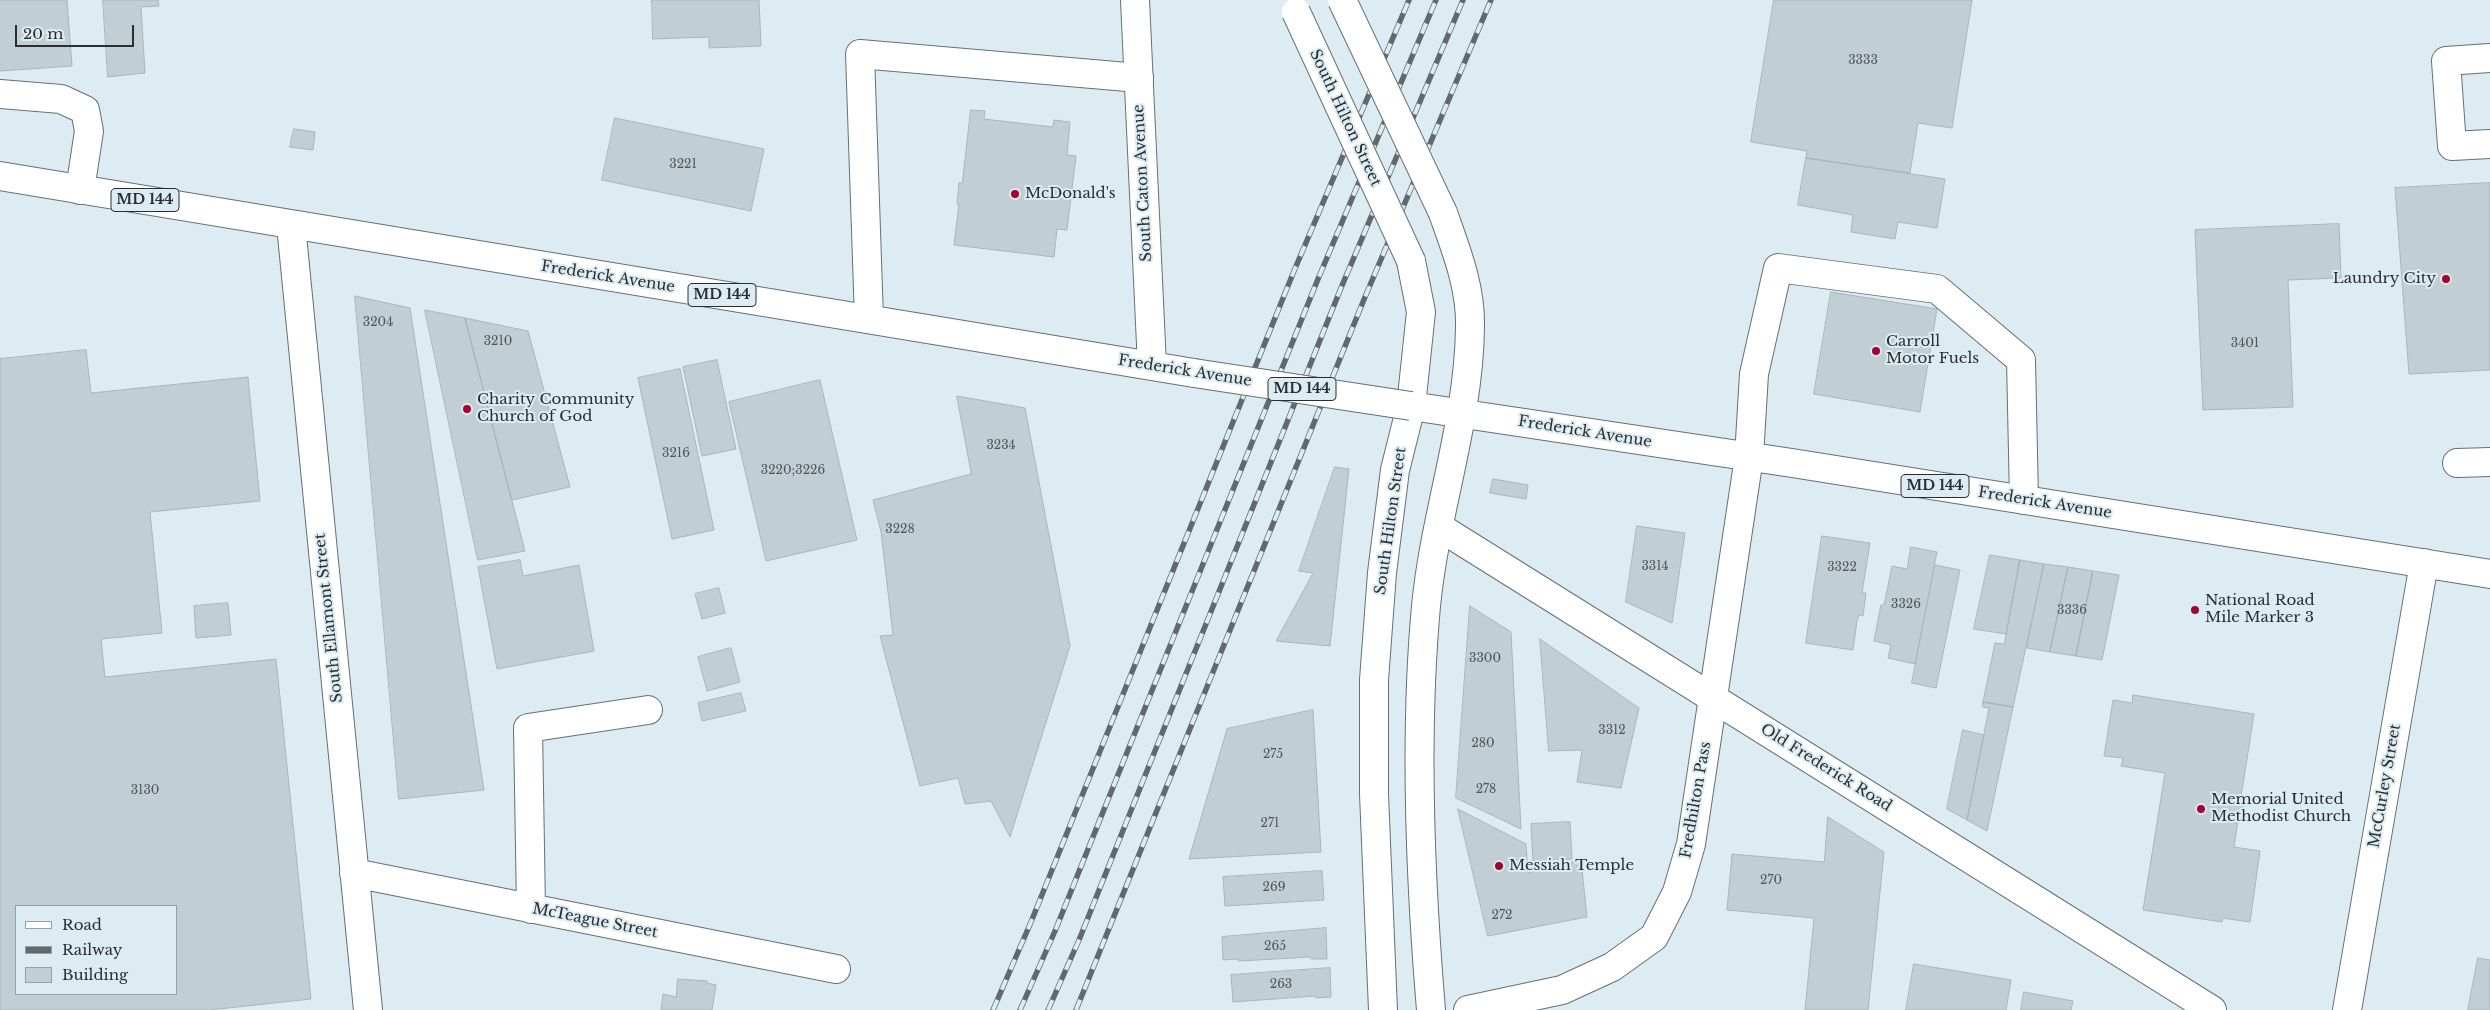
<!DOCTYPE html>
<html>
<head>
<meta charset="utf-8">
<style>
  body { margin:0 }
  #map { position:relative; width:2490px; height:1010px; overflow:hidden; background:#ddecf2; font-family:"Libre Baskerville",serif }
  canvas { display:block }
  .legend { position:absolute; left:15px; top:905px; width:162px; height:90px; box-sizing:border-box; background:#ddecf2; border:1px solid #95a0a5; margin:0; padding:6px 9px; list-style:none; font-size:15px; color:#292e31 }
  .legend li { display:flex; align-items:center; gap:10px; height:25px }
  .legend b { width:25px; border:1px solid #95a0a5 }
  .scale { position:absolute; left:15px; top:25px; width:119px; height:22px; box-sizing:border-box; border:2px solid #292e31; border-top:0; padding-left:6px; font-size:15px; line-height:18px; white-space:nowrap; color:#292e31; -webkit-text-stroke:4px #ddecf2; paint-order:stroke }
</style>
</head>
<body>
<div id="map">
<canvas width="2490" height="1010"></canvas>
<ul class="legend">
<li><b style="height:6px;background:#fff"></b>Road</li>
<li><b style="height:6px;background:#61696d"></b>Railway</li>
<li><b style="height:14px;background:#c1cfd5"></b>Building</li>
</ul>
<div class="scale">20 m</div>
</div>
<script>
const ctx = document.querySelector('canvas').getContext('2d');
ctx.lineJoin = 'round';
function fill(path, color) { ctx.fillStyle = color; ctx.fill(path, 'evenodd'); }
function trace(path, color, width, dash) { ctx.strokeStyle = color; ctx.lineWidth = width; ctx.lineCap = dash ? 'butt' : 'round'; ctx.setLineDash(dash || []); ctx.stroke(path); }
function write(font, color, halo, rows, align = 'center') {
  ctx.font = font + ' "Libre Baskerville",serif'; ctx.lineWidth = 4; ctx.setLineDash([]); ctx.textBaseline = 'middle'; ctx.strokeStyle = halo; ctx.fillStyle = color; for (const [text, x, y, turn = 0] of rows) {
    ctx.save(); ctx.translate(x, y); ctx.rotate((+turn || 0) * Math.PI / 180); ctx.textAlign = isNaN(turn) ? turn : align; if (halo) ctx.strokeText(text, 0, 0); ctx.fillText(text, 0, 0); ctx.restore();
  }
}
const building = new Path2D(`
  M0,0h67l5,66 -72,5z
  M103,0h55l1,6 -18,1 4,66 -37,4z
  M652,0h107l2,46 -52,2v-11l-56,2z
  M1774,0h198l-20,128 -34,-5 -8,50 -104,-15 1,-7 -56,-9z
  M971,110l14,1 -1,8 69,8 1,-7 16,2 -3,33 9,1 -9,74 -10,-1 -3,28 -100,-12 5,-41h-2l2,-21h3z
  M615,118l149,31 -13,62 -149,-31z
  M294,129l21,3 -2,18 -23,-3z
  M1806,158l139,21 -8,49 -39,-6 -3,17 -44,-7 2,-17 -55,-10z
  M2490,183v187l-81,4 -14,-186z
  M2339,224l2,54 -53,2 5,127 -90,3 -8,-180z
  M1831,292l106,17 -17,103 -106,-18z
  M355,296l55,12 74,482 -85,9z
  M425,310l40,8 60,233 -47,9z
  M465,318l63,13 42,156 -58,13z
  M86,350l5,43 157,-16 12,124 -110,11 12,121 -61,6 4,38 171,-18 35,340 -102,11h-209v-651zM16,906h160v88h-160z
  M717,360l19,89 -34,7 -19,-89z
  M680,369l34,161 -42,9 -34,-161z
  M820,380l37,160 -91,21 -37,-159z
  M957,396l68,12 45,238 -60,191 -19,-36 -26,3 -7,-26 -38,8 -40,-150 13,-1 -12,-103 -8,-32 98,-26z
  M1335,467l14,2 -19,177 -54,-5 37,-68 -14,-2z
  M1493,479l35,6 -2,14 -36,-6z
  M1637,526l48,7 -13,90 -46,-21z
  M1822,536l48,7 -8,50h4l-3,23 -4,-1 -2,6 -4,29 -47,-7z
  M1911,547l26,5 -22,112 -27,-6 3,-13 -17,-4 7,-36h3l8,-39 15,3z
  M1990,555l30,5 -14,74 -32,-5z
  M520,560l3,16 56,-11 15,86 -97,18 -19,-102z
  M2020,560l24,4 -31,143 -30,-5 12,-59 9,1z
  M2044,564l24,3 -18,85 -23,-4z
  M1935,565l25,5 -24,118 -24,-5z
  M2068,567l25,4 -17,85 -26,-4z
  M2093,571l26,4 -17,85 -26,-4z
  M719,588l6,25 -23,6 -7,-25z
  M228,603l3,32 -35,3 -2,-32z
  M1470,606l41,26 10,197 -65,-31z
  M1540,639l99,69 -18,80 -44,-6 5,-32 -33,1z
  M731,648l9,34 -33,9 -9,-34z
  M741,693l5,18 -44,10 -4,-18z
  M2133,695l121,19 -14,89 4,1 -1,11 -4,-1 -5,33 26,4 -10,71 -28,-4v4l-79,-12 22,-137 -44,-7 2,-8 -19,-2 9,-56 19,3z
  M1983,702l30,5 -26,124 -20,-11 22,-112 -6,-1z
  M1313,710l8,142 -132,7 38,-130z
  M1963,730l21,5 -17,85 -20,-11z
  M1458,809l68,35 2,29 53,-13 6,57 -99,19z
  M1828,817l56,35 -16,158h-63l9,-92 -87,-8 5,-56 92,8z
  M1570,822l2,37 -39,2 -2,-37z
  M1322,871l2,29 -99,6 -2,-29z
  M1326,928l1,31h-16l-1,-2 -71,4 -1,-2 -15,1 -1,-23z
  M2478,958l12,2v50h-22z
  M1914,964l97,16 -5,30h-100z
  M1330,968l1,29 -15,1 -1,-2 -82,6 -2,-27z
  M678,979l29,2v2l9,2 -4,25h-51l2,-16 13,3z
  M2024,992l49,9 -2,9h-50z`);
fill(building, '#c1cfd5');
trace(building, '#a8b6bc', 1);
const minor = new Path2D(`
  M2490,58l-44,3 6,85 38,-2
  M0,94l61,5 24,11 4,21 -9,59
  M291,225l77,785
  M869,319l-9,-265 279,24
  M1749,457l5,-83 24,-106 159,21 84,71 3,140
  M2457,463l33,-1
  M1439,527l773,483
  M354,873l482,96
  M531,909l-3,-181 120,-18
  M2347,1010l77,-447`);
const major = new Path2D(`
  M1135,0l17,366
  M0,176l1194,197
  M1411,406l381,57 698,111
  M1383,1010l-9,-216v-114l8,-107 13,-103 16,-64 10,-94 -10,-51
  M1431,1010c-11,-131 -17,-273 -5,-404 9,-94 43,-184 44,-279 1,-40 -14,-77 -27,-114
  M1468,1010l94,-20 50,-23 42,-30 23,-45 14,-48 58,-387`);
trace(minor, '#647176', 30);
trace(major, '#647176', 30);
trace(minor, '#fff', 28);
trace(major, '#fff', 28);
const rail = new Path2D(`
  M993,1010l38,-88 263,-651 115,-271
  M1020,1010l35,-79 263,-652 118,-279
  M1048,1010l31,-70 262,-652 122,-288
  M1076,1010l289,-713 126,-297`);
trace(rail, '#61696d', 5.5);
trace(rail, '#ddecf2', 4, [11]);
const majorBridge = new Path2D(`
  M1342,0l101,213
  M1296,12l115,249
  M1194,373l217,33`);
trace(majorBridge, '#647176', 30, []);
trace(majorBridge, '#fff', 28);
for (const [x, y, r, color] of [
  [1015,194,5,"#a20331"],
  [2446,279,5,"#a20331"],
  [1876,351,5,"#a20331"],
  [467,409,5,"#a20331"],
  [2195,610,5,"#a20331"],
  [2201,809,5,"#a20331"],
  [1499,866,5,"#a20331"]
]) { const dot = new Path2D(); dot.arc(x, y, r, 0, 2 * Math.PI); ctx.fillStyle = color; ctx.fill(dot); trace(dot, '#ddecf2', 2); }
write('12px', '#4f565a', null, [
  ["3333",1863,61],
  ["3221",683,165],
  ["3204",378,323],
  ["3210",498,342],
  ["3401",2245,344],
  ["3234",1001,446],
  ["3216",676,454],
  ["3220;3226",793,471],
  ["3228",900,530],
  ["3314",1655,567],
  ["3322",1842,568],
  ["3326",1906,605],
  ["3336",2072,611],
  ["3300",1485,659],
  ["3312",1612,731],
  ["280",1483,744],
  ["275",1273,755],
  ["278",1486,790],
  ["3130",145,791],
  ["271",1270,824],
  ["270",1771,881],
  ["269",1274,888],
  ["272",1502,916],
  ["265",1275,947],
  ["263",1281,985]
]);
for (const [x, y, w] of [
  [145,200,68],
  [722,295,68],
  [1302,389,68],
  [1935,486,68]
]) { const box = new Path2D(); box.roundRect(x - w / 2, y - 11.5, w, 23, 4); ctx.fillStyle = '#ddecf2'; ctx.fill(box); trace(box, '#292e31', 1); }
write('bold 14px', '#292e31', null, [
  ["MD 144",145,200],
  ["MD 144",722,295],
  ["MD 144",1302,389],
  ["MD 144",1935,486]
]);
write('15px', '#292e31', '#ddecf2', [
  ["South Hilton Street",1345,118,65],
  ["South Caton Avenue",1143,183,-93],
  ["Frederick Avenue",608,277,9],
  ["Frederick Avenue",1185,371,9],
  ["Frederick Avenue",1585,432,9],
  ["Frederick Avenue",2045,503,9],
  ["South Hilton Street",1391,521,-82],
  ["South Ellamont Street",329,618,-96],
  ["Old Frederick Road",1826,768,32],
  ["McCurley Street",2385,786,-80],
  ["Fredhilton Pass",1696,800,-80],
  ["McTeague Street",595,921,11]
]);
write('15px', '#292e31', '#ddecf2', [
  ["McDonald's",1025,194],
  ["Laundry City",2436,279,"right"],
  ["Carroll",1886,342],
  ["Motor Fuels",1886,359],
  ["Charity Community",477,400],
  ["Church of God",477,417],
  ["National Road",2205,601],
  ["Mile Marker 3",2205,618],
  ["Memorial United",2211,800],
  ["Methodist Church",2211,817],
  ["Messiah Temple",1509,866]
], 'left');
</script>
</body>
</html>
